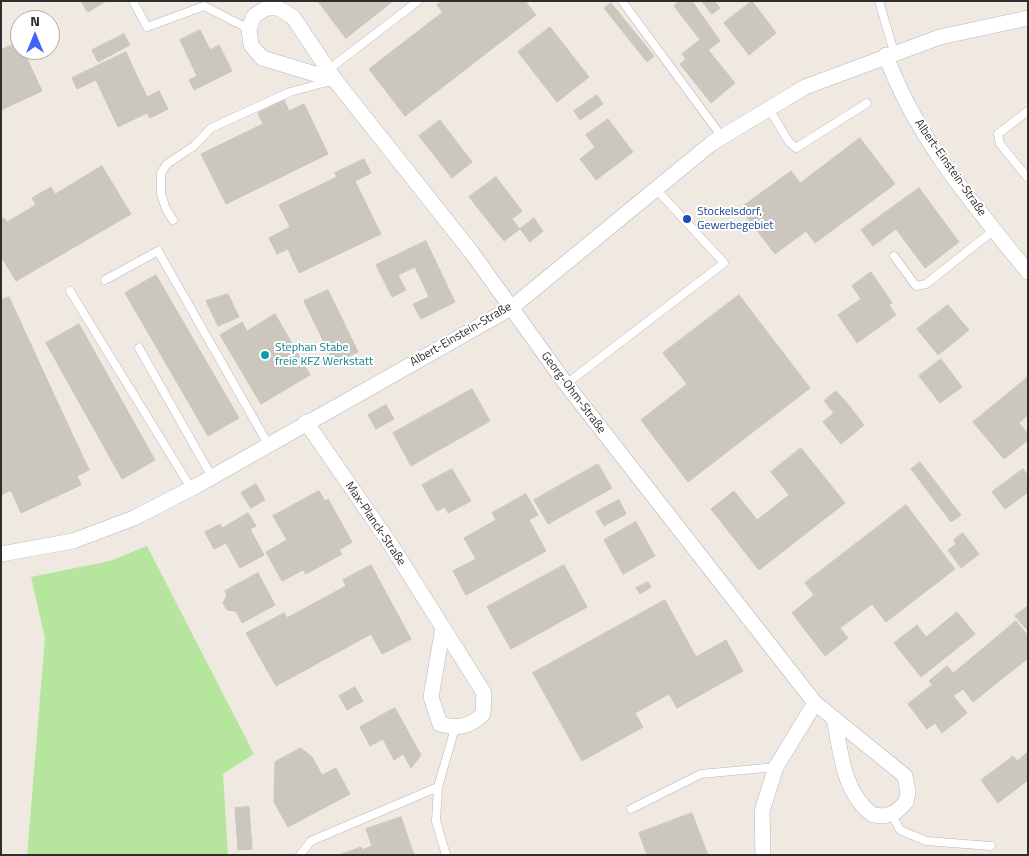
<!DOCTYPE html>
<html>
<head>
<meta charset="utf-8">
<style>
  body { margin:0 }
  #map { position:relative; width:1029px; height:856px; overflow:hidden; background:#efe9e1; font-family:"Titillium Web",sans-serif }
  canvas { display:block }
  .frame { position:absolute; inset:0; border:2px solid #2e2e2e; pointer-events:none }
  .north { position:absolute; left:10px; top:10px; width:50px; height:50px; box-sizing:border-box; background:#fff; border:1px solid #ababab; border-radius:50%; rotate:0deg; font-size:14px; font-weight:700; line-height:20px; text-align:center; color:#2e2e2e }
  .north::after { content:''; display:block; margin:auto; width:18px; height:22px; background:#4264fb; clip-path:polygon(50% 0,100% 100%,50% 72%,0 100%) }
</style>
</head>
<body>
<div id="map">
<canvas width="1029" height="856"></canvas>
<div class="frame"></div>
<div class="north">N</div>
</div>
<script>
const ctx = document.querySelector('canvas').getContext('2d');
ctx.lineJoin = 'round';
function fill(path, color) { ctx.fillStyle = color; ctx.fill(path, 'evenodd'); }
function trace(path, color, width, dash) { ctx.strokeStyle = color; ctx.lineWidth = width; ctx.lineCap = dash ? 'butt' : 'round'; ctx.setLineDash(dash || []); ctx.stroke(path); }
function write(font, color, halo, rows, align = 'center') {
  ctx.font = font + ' "Titillium Web",sans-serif'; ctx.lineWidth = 4; ctx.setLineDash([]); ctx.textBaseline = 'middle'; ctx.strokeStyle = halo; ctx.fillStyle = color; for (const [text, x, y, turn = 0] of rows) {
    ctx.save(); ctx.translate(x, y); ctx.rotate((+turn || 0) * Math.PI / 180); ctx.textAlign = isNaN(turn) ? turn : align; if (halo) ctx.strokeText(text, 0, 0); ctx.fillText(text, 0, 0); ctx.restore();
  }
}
fill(new Path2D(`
  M147,546l107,208 -31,20 5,81h-201l18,-217 -14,-61 79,-16z`), '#b6e59e');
const building = new Path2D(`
  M81,1h25l-18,11z
  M318,1h75l-47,37z
  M443,1h82l11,14 -131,101 -36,-47 74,-57 -6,-7z
  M679,1h13l28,40 -12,9 -34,-44z
  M702,1h12l6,7 -8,6z
  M752,1l24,32 -27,22 -25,-32z
  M611,3l43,53 -7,6 -43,-54z
  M550,27l39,50 -32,25 -39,-50z
  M200,30l10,20 9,-5 13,26 -38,19 -5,-10 8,-4 -17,-36z
  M124,34l6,11 -32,17 -6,-12z
  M700,40l35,43 -24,20 -31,-39 6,-5 -4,-5z
  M19,42l1,8h3l19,41 -41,19v-60z
  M126,52l5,11 -54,26 -5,-11z
  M131,63l16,34 12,-6 9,18 -18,9 -3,-5 -29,14 -22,-47z
  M597,95l6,9 -23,16 -6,-9z
  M284,100l5,11 15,-7 24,50 -102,50 -25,-50 62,-30 -5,-11z
  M608,119l25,33 -37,28 -16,-21 15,-12 -9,-12z
  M440,120l32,42 -20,16 -33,-42z
  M860,138l35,46 -80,59 -9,-12 -31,23 -35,-46 51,-37 9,12z
  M364,159l7,14 -16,8 26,53 -82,39 -11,-24 -11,5 -8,-16 21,-11 -11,-22 58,-28 -2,-4z
  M102,166l29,48 -115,67 -15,-25v-36l3,-2 3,4 29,-17 -4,-7 19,-11 4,7z
  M496,177l26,34 -10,8 8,10 -16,12 -35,-44z
  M919,188l40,54 -34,26 -29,-39 -23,17 -12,-16z
  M534,218l9,13 -13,11 -10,-13z
  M426,241l29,61 -34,17 -8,-15 16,-7 -14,-30 -17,8 8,15 -14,7 -16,-32z
  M871,272l21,31 -3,2 7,10 -39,28 -19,-28 23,-16 -9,-13z
  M156,275l83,143 -31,18 -83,-143z
  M328,290l30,62 -24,11 -30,-62z
  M228,294l11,23 -21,9 -12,-25z
  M739,295l71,93 -122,94 -47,-62 46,-36 -24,-31z
  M9,297l40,87 -48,22v-106z
  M948,305l21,25 -31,25 -21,-26z
  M275,314l35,61 -49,29 -41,-69 22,-13 5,9z
  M79,324l76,136 -33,19 -76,-136z
  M941,359l21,28 -22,16 -21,-27z
  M1028,377v38l-9,8 9,11v6l-24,19 -31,-37z
  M49,384l40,86 -12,6 4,9 -60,28 -10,-23 -10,5v-89z
  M472,389l18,32 -79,45 -18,-33z
  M836,391l11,12 -13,10 -10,-12z
  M847,403l17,22 -23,19 -18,-22z
  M386,405l8,14 -18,10 -8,-14z
  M801,448l44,55 -86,67 -48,-61 23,-18 23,29 32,-25 -18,-23z
  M920,462l41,53 -10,7 -40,-53z
  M598,464l14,24 -64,36 -14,-24z
  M452,469l19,32 -23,12 -3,-6 -8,4 -15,-26z
  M1023,469l5,7v16l-23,17 -13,-17z
  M256,484l9,16 -14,8 -10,-15z
  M319,491l6,10 3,-2 24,43 -13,8 3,4 -36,20 -3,-4 -21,11 -16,-29 21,-12 -14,-24z
  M526,494l12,21 -9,5 17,31 -80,44 -13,-24 23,-12 -12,-21 32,-18 -4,-7z
  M619,500l7,14 -22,12 -8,-14z
  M906,505l49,64 -69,53 -14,-18 -32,24 8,10 -23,18 -33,-43 22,-18 -9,-12z
  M248,513l8,13 -6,3 14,26 -24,13 -14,-25 -12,6 -9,-17 15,-8 2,4z
  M636,522l19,34 -32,18 -19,-34z
  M963,533l16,21 -18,14 -13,-18 8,-6 -2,-4z
  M371,565l40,74 -29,15 -11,-20 -95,52 -30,-53 38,-20 3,5 59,-32 -3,-6z
  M564,565l23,42 -76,42 -24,-42z
  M258,573l17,32 -33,18 -6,-12 -9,-1 -4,-7 4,-8 -2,-4z
  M648,582l3,5 -11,7 -4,-6z
  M665,600l31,57 30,-17 17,31 -66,37 -8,-14 -34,19 8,14 -61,34 -49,-88z
  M1028,606v25l-13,-15z
  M957,612l18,22 -54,43 -27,-34 23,-18 9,12z
  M1016,621l12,15v22l-55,44 -10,-13 -10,7 -13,-17 -7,6 -4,-4 18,-15 6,7z
  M940,679l27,34 -25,20 -7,-10 -8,6 -19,-25z
  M355,687l8,14 -16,9 -8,-14z
  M395,708l26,47 -10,13 -8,-14 -9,6 -11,-21 -13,7 -10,-19z
  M301,748l11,9 10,18 14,-7 14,26 -62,33 -14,-25 1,-40z
  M1028,752v28l-30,23 -17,-23 32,-24 4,5z
  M249,807l3,42 -14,1 -3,-42z
  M692,813l16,42h-61l-8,-22z
  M401,817l13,38h-75l22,-8 1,3 10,-4 -6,-17z`);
fill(building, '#cbc7bf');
trace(building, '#cbc5ba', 1);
const lane = new Path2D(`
  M133,1l14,26 57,-21 45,23
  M622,1l100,136
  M879,1l15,51
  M328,70l90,-69
  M769,109l20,33 7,6 71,-45
  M1028,111l-30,23 2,10 28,34
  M173,220l-7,-11 -5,-15v-21l6,-9 27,-18 17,-18 79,-36 41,-11
  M894,256l22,30 10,-2 68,-54
  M105,280l53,-29 110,193
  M70,291l121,197
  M139,348l73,129
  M566,384l158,-121 -68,-74
  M631,809l70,-35 75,-7
  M891,813l9,17 26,11 65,5
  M300,855l11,-14 127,-54
  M446,855l-10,-34 2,-34 17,-59`);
const street = new Path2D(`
  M886,55c29,82 88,150 142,217
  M335,80l-73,-22 -11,-13 -2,-16 5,-13 12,-8h12l15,9 42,63 137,173 94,131 249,319 90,73 3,16 -2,10 -10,10 -12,4 -11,-1c-30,-22 -32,-62 -39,-97
  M306,422l85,123 93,148 -1,21c-14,13 -24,15 -43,10l-9,-27 12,-70
  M1,554l72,-13 61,-23 64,-33 313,-177 201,-165 93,-56 135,-50 88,-19
  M763,855l-1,-44 14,-44 39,-64`);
trace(lane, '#b4b7c1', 9);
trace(street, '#b4b7c1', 16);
trace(lane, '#fff', 8);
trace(street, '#fff', 15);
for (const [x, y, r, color] of [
  [687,219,5,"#1a4fb4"],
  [265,355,5,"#0f9aa8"]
]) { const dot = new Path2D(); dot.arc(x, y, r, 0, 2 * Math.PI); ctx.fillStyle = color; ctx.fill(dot); trace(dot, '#fff', 2); }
write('12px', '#2e2e2e', '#fff', [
  ["Albert-Einstein-Straße",950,168,55],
  ["Albert-Einstein-Straße",461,335,-30],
  ["Georg-Ohm-Straße",573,393,53],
  ["Max-Planck-Straße",375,524,56]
]);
write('12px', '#164399', '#fff', [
  ["Stockelsdorf,",697,212],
  ["Gewerbegebiet",697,226]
], 'left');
write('12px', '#0d838f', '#fff', [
  ["Stephan Stabe",275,348],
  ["freie KFZ Werkstatt",275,362]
], 'left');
</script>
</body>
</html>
